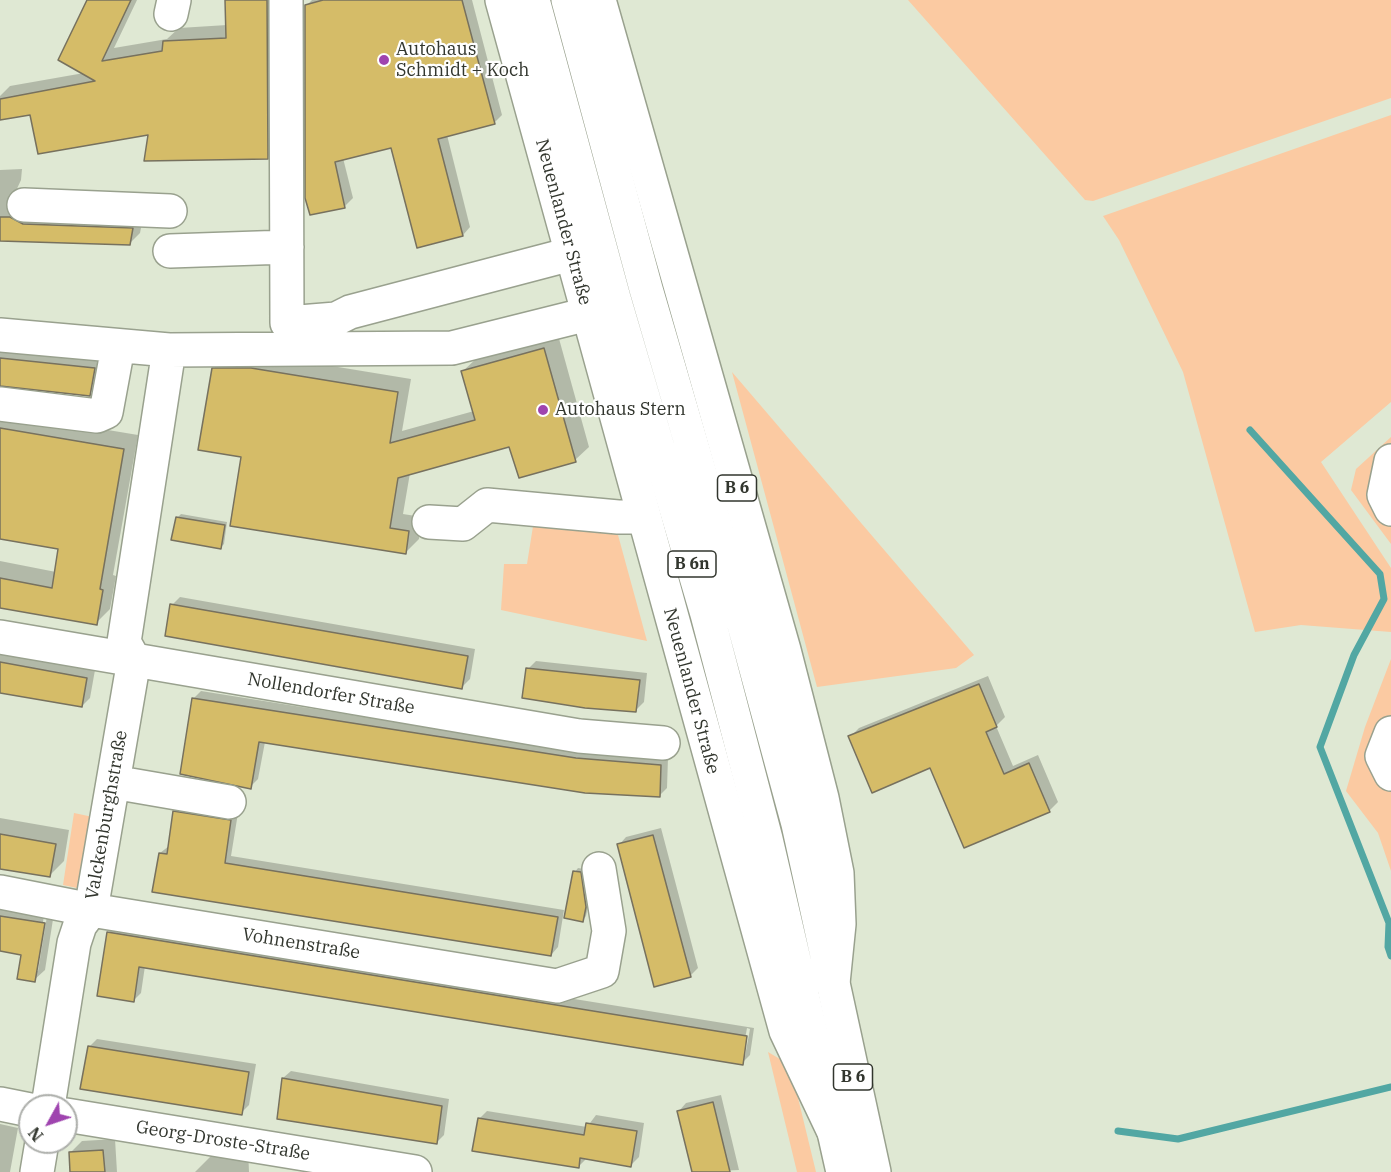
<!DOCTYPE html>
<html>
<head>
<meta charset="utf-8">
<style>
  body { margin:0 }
  #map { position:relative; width:1391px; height:1172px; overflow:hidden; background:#dfe8d3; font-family:"IBM Plex Serif",serif }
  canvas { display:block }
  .north { position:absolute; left:18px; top:1094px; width:60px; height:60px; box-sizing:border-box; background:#fff; border:2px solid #adafab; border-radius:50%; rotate:230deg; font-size:16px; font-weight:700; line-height:24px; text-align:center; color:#32362e }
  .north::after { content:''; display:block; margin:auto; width:21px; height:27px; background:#9f44af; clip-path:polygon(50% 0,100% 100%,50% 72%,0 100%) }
</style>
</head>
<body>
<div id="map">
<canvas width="1391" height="1172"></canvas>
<div class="north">N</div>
</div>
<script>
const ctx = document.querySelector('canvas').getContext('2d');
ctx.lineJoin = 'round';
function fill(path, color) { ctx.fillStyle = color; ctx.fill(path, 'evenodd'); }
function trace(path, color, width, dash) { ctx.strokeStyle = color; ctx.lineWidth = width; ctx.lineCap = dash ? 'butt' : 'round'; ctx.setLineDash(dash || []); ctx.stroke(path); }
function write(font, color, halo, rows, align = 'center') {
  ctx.font = font + ' "IBM Plex Serif",serif'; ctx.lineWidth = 4.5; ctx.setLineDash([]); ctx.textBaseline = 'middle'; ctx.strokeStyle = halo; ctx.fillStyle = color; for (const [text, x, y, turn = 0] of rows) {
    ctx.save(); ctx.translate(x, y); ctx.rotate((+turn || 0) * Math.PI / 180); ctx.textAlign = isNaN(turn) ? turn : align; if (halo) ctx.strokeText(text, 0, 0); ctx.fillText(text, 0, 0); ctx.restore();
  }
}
fill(new Path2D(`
  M908,0h483v98l-298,103 -8,-1z
  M1391,115v287l-70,60 70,106v64l-90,-7 -46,7 -72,-260 -64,-132 -16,-24z
  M732,372l242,283 -18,13 -139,19z
  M1391,437v107l-40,-54 5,-21z
  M534,520l81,4 32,117 -146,-31 3,-46h23z
  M1391,659v212l-13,-38 -32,-42 19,-64z
  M74,813l38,8 -21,70 -28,-6z
  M768,1052l22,13 26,107h-19z`), '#fbcaa2');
fill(new Path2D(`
  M88,0h49l-23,48 53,-9 12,-11 48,-3v-25h54v144l-14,14 -236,-45 -31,6v-23l10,-10 74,-13z
  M312,0h160l30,115 -8,8 -47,12 23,92 -7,8 -71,-89 -49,12 10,40 -8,8 -34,8 -5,-208z
  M22,169l-1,11 -6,13 128,25 -3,15 -11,11 -129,-4v-70z
  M558,335l31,112 -14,13 -65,-15 -100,28 -7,41 19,3 -3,22 -14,14 -163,-97 -29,-87 14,-13 38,-1 146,24 -9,52 72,-20 -11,-40 14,-13z
  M0,343l108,12 -5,25 -14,14 -89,-9z
  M0,412l138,23 -25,140 3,1 -6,33 -14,14 -96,-16v-46l56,11 4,-24 -60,-10z
  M181,514l46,8 -3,22 -4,4 -43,-30z
  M180,597l295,52 -5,30 -8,8 -290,-82z
  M0,653l95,17 -5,28 -8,8 -82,-14z
  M536,661l111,12 -3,29 -8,8 -108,-41z
  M988,676l17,41 -9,9 17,40 25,-11 20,47 -9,9 -199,-74 9,-9z
  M201,691l384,61 83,6 -1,30 -8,8 -394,-54 -7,37 -8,8 -57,-88z
  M182,805l56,8 -7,43 333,54 -6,37 -7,8 -391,-102 9,-7 6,-34z
  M0,818l69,12 -5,31 -14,14 -50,-8z
  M661,828l37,140 -8,8 -71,-131 7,-8z
  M578,868l6,1 5,33 -3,14 -3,4 -8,-48z
  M7,906l47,7 -9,57 -11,10 -12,-27 -22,-3v-40zM44,916h3l-9,55h-3z
  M116,925l638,103 -4,27 -8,8 -597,-97 -4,27 -8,8 -25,-68zM747,1028l3,1 -5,27h-3z
  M97,1039l159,25 -7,41 -8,8 -152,-66z
  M291,1071l158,28 -5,36 -8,8 -153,-65z
  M721,1095l18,75 -46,2 -14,-61 7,-8z
  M487,1111l100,16 9,-12 48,8 -5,34 -8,8 -44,-7 -9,9 -99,-48z
  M0,1124l18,4 -8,44h-10z
  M115,1139l2,33h-46l-1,-19 12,-12z
  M248,1148l1,24h-54l23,-23z`), '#0003');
trace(new Path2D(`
  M1250,430l130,144 4,25 -30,56 -34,92 69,176 -1,24 3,9
  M1118,1131l60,8 213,-52`), '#52a7a3', 7);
const building = new Path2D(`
  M87,0h44l-29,61 60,-10 1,-10 63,-3 -1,-38h42l1,159 -124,2 4,-26 -110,19 -8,-39 -30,5v-21l95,-18 -37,-21z
  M323,0h139l33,124 -57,15 25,97 -46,12 -26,-100 -56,14 10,46 -35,7 -5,-17v-193z
  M0,217h10l13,7 110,4 -3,17 -130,-4z
  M544,348l32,114 -57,16 -10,-31 -111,31 -8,50 19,3 -3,23 -176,-28 11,-69 -43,-7 14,-82h39l147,24 -8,51 85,-23 -14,-49z
  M0,358l95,10 -5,28 -90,-10z
  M0,428l124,21 -24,140 3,1 -6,35 -97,-17v-30l52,10 6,-39 -58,-10z
  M176,517l49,8 -4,24 -50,-9z
  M170,604l298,52 -6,33 -297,-53z
  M0,662l87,16 -5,29 -82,-14z
  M526,668l114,12 -4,32 -51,-4 -63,-10z
  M979,684l18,43 -11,5 18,42 25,-11 21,49 -86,36 -34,-80 -58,25 -24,-57z
  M192,698l384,60 85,7 -1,32 -75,-4 -326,-51 -8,47 -71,-15z
  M173,811l58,9 -6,43 333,54 -7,39 -399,-64 7,-39 8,1z
  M0,834l56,10 -6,33 -50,-8z
  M653,835l38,142 -37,10 -37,-143z
  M573,871l8,1 5,35 -3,15 -19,-4z
  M0,916l45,7 -10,59 -18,-3 4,-24 -21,-4z
  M107,932l640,104 -4,29 -604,-98 -5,35 -37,-6z
  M88,1046l161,26 -7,43 -162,-26z
  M282,1078l160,28 -5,38 -160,-25z
  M713,1102l17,70h-38l-15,-61z
  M478,1118l106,17 2,-12 51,8 -6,36 -51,-9 -1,10 -107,-17z
  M103,1150l2,22h-35l-1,-20z`);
fill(building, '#d5bc68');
trace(building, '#77715e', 1.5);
const minor = new Path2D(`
  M286,0l1,323 49,-4 14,-7 221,-58
  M171,14l3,-14
  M24,205l146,6
  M170,251l117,-4
  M0,335l169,15 283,-2 136,-34
  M0,404l97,12 9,-4 12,-65
  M1391,461l-7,34 7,14
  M429,522l34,2 24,-19 131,12h25
  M0,637l579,99 84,7
  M1391,733l-9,23 9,18
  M113,782l116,20
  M0,892l91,18 466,76 45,-15 7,-40 -10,-62
  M0,1104l30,6
  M48,1106l26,-163 6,-18 11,-15 43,-250 -10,-18 45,-292
  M66,1115l349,57
  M37,1172l5,-30`);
const major = new Path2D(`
  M502,0l284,1031 48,101 9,40
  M599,0l185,650 38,148 15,75 2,51 -6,59 41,189`);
const highway = new Path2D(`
  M533,0l81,298 93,316 59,225 68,293
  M568,0l78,289 94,321 58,214 35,159`);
trace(minor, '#99a18e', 36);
trace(major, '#99a18e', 36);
trace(highway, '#99a18e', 36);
trace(minor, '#fff', 33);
trace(major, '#fff', 33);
trace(highway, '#fff', 33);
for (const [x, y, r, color] of [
  [384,60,6,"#9f44af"],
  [543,410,6,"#9f44af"]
]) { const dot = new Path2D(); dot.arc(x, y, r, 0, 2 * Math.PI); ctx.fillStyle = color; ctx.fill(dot); trace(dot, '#fff', 2); }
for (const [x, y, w] of [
  [737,488,39],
  [692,564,48],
  [853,1077,39]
]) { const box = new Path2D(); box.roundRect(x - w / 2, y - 13, w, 26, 4.5); ctx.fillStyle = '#fff'; ctx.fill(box); trace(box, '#32362e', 1.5); }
write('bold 16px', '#32362e', null, [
  ["B 6",737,488],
  ["B 6n",692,564],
  ["B 6",853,1077]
]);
write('18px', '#32362e', '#fff', [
  ["Autohaus",396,50],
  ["Schmidt + Koch",396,71],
  ["Autohaus Stern",555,410]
], 'left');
write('18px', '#32362e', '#fff', [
  ["Neuenlander Straße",563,222,75],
  ["Neuenlander Straße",691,691,75],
  ["Nollendorfer Straße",331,694,10],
  ["Valckenburghstraße",107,815,-80],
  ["Vohnenstraße",301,944,9],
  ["Georg-Droste-Straße",223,1141,9]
]);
</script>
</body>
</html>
